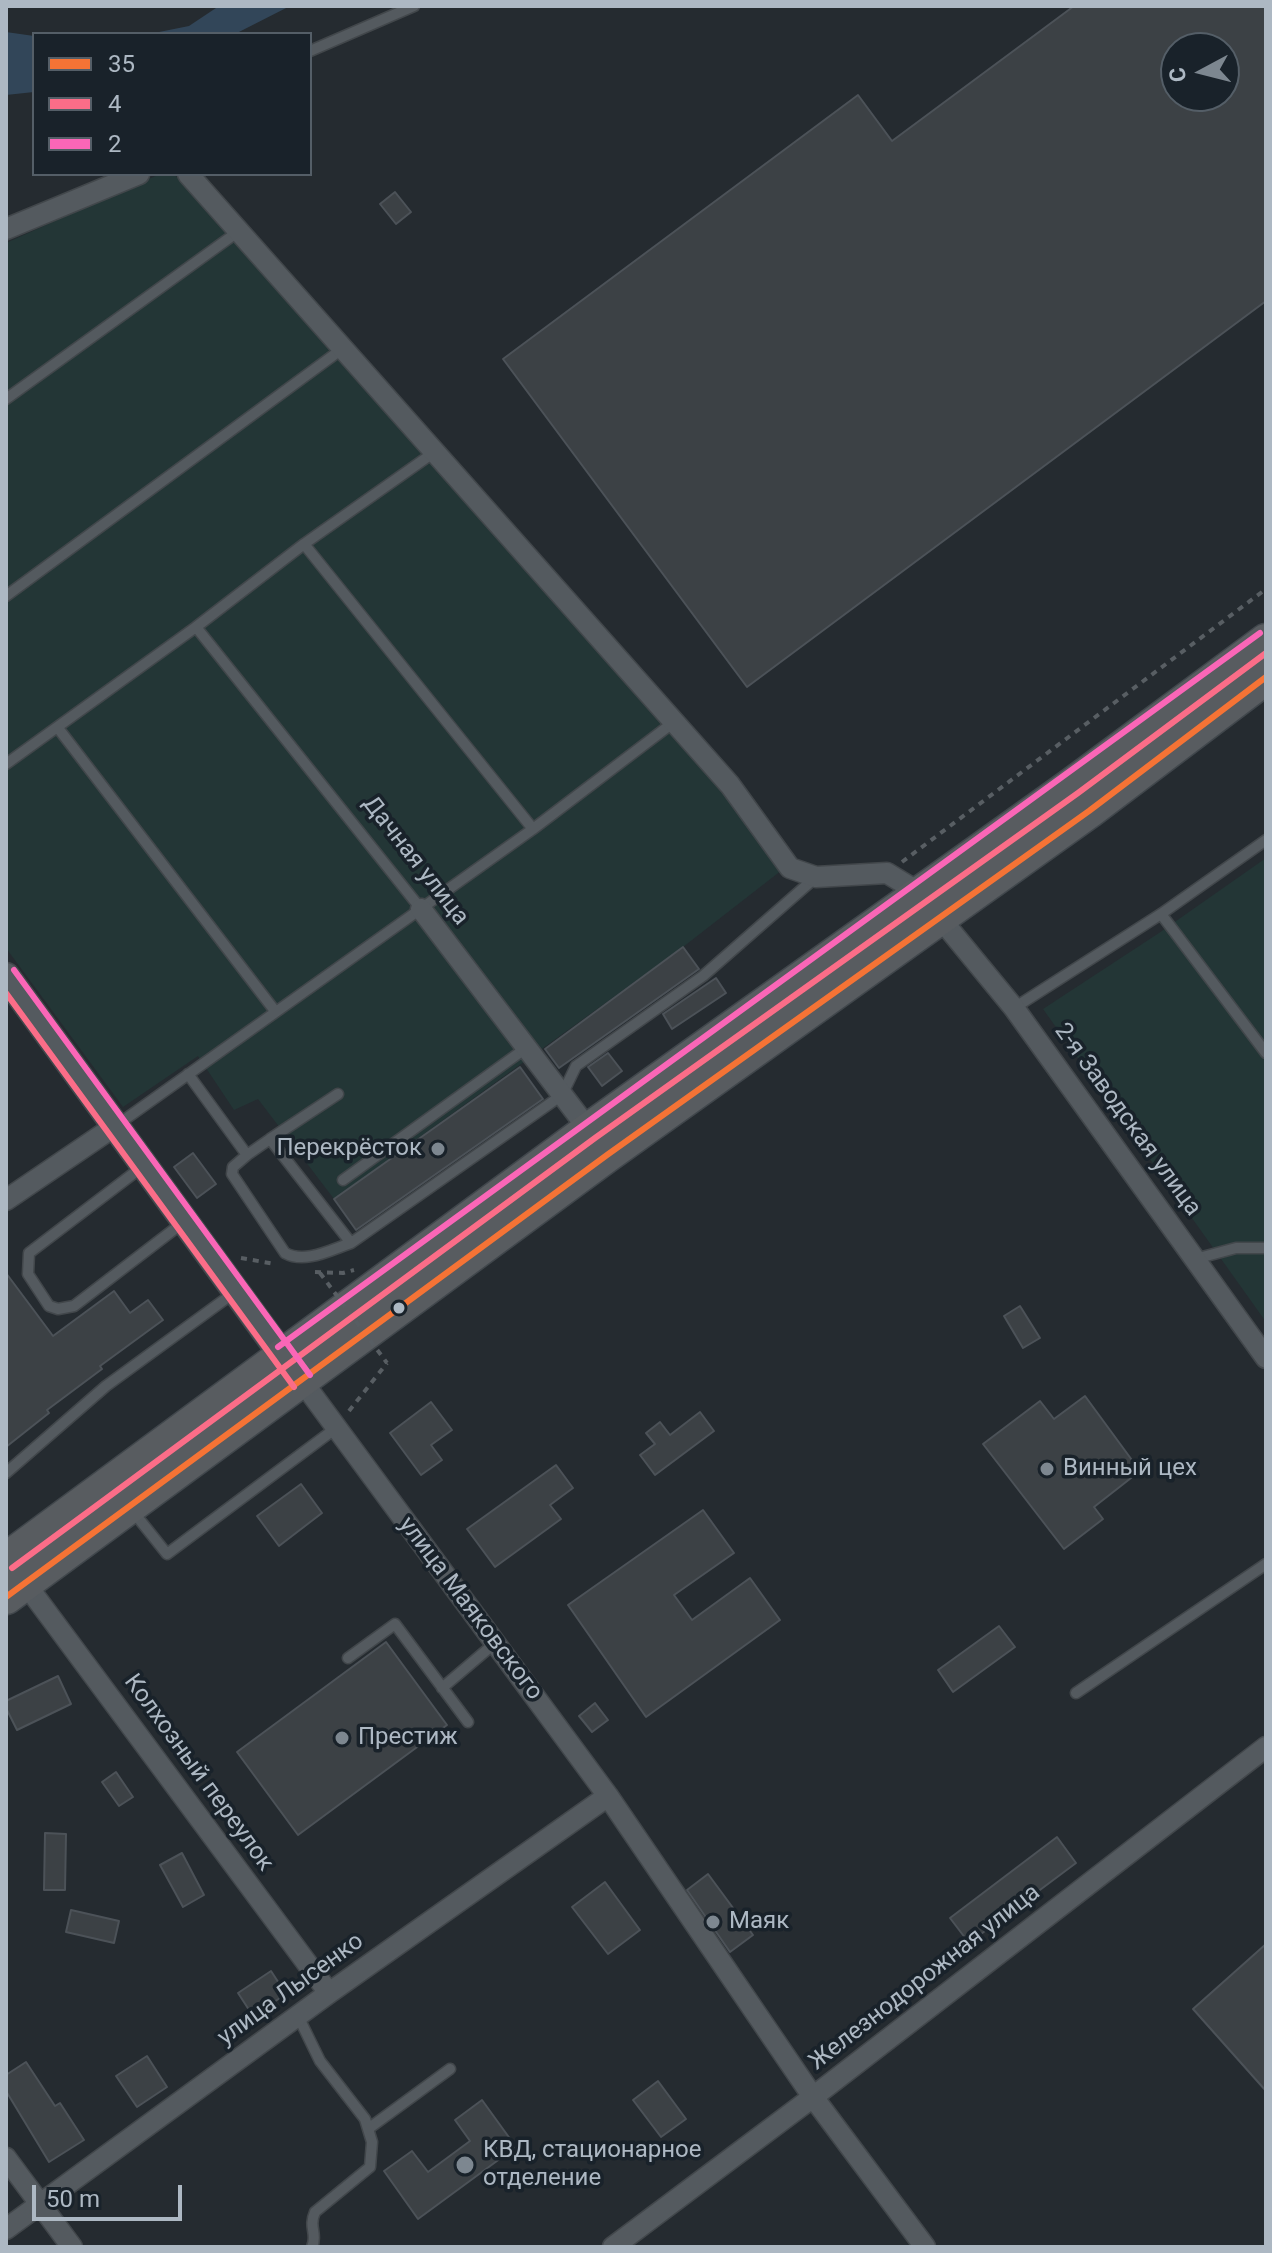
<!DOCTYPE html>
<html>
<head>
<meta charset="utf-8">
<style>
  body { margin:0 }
  #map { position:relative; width:1272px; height:2253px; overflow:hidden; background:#252b30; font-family:Roboto,sans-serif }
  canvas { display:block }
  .frame { position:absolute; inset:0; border:8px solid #adb8c3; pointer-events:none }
  .legend { position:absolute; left:32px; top:32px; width:280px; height:144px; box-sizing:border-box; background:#19222a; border:2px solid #545e67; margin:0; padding:10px 14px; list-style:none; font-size:24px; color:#adb8c3 }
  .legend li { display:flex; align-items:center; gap:16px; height:40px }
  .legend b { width:40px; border:2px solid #545e67 }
  .north { position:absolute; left:1160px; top:32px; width:80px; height:80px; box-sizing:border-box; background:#19222a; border:2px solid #545e67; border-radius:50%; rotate:263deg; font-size:22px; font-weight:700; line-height:32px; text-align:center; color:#adb8c3 }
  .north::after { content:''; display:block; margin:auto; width:28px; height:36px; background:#7d8790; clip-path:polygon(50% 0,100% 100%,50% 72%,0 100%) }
  .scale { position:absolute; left:32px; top:2185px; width:150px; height:36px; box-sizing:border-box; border:4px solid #adb8c3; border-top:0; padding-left:10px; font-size:24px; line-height:28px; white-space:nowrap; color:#adb8c3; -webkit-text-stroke:6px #19222a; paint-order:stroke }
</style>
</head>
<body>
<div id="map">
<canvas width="1272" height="2253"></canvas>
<div class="frame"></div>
<ul class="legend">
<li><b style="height:10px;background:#f57335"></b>35</li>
<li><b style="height:10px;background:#fb6d88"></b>4</li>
<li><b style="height:10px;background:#fa66b7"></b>2</li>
</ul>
<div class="north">С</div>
<div class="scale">50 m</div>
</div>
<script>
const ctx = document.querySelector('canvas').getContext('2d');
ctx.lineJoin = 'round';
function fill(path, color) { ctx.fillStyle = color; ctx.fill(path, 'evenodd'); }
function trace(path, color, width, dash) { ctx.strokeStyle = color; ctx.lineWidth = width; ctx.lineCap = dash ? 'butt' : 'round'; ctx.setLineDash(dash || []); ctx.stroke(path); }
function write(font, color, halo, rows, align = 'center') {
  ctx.font = font + ' Roboto,sans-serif'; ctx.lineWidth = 7; ctx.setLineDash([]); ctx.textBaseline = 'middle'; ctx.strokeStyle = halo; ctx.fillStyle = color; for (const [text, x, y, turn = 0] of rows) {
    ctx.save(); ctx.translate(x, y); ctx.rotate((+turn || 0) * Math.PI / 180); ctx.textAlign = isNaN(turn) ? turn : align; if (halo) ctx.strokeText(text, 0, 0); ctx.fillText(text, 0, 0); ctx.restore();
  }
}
fill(new Path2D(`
  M160,174h14l524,588 73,88 11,20 -99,77 -349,252 -76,-100 -24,11 -36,-54 -75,51 -117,-159v-705z
  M1266,858v464l-223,-313 116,-76z`), '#233636');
fill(new Path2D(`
  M219,6h71l-55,28h-86l40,-8z
  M6,32l28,4v56l-28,3z`), '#324659');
const building = new Path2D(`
  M1074,6h192v295l-519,386 -244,-328 355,-264 34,46zM1176,48h48v48h-48z
  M395,192l16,20 -15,12 -16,-20z
  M683,947l16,22 -140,99 -14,-19z
  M716,978l10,15 -54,36 -9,-15z
  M608,1053l14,18 -20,15 -14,-19z
  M520,1067l23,32 -187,131 -22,-31z
  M193,1153l23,31 -19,14 -23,-31z
  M6,1273l47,63 61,-45 16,22 18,-13 15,20 -63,46 2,3 -55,41 2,3 -43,34z
  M1020,1306l20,32 -17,10 -19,-32z
  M1085,1396l55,75 -46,36 9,12 -39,30 -81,-105 57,-43 14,18z
  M431,1402l21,28 -21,15 11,15 -21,15 -31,-42z
  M700,1412l14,19 -59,44 -15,-20 15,-11 -9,-11 14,-11 10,13z
  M556,1465l17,23 -23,17 11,14 -66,48 -28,-38z
  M301,1484l21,29 -43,33 -22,-30z
  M703,1510l31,43 -60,42 18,25 58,-42 30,42 -134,97 -78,-112z
  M999,1626l16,21 -62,45 -15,-22z
  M386,1642l61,83 -149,110 -61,-83z
  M58,1676l13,28 -54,26 -11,-22v-7z
  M595,1703l13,17 -16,12 -13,-16z
  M116,1772l17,25 -14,9 -17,-24z
  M45,1833l21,1 -1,56h-21z
  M1057,1837l19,26 -107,80 -19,-25z
  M182,1853l22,42 -21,12 -23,-42z
  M708,1874l45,61 -23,17 -43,-62z
  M605,1882l35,48 -32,24 -36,-47z
  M71,1910l48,11 -5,22 -48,-11z
  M1266,1944v147l-73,-82z
  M271,1971l15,23 -33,22 -15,-23z
  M147,2056l20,31 -30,20 -21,-31z
  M26,2062l29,44 5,-3 24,37 -35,22 -43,-71v-16z
  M658,2081l28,38 -25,18 -28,-37z
  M482,2100l34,47 -98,72 -34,-48 28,-20 16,21 19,-14 23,-17 -15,-21z`);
fill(building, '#3c4145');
trace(building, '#4c5258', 2);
const service = new Path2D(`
  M310,51l104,-45
  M6,399l233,-168
  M304,544l229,285
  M6,596l336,-247
  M196,627l225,282
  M58,728l217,283
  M6,764l190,-137 108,-83 132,-93
  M1161,914l105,139
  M1014,1008l147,-94 105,-74
  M188,1074l59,81 23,-16
  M338,1094l-68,45 81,104 211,-148 14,-29 127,-90 113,-99
  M117,1125l416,-296 141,-107
  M247,1155l-14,12 -1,7 53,79c20,11 45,-3 66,-10
  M142,1167l-113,86 -1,21 21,32 9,3 16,-3 111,-85
  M343,1180l183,-132
  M1195,1259l41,-11h30
  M6,1473l100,-87 129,-94
  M131,1509l36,45 169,-126
  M348,1658l47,-34 73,98
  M442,1688l53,-45
  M1076,1693l190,-129
  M298,2016l22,45 45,58 7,23 -2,25 -55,45c-7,16 3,22 -3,35
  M368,2129l82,-60`);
const minor = new Path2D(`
  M188,174l542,611 60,83 26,9 71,-4 23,14 30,31 74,90 252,350
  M6,229l133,-55
  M421,909l168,221
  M6,1200l109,-74
  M302,1381l306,415 205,301 112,150
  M25,1583l304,410
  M6,2158l66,89
  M6,2229l323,-236 279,-197
  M613,2247l200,-150 453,-350`);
const tertiary = new Path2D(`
  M6,976l288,395`);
const trunk = new Path2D(`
  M6,1560l583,-430 483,-345 194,-144
  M6,1597l601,-442 482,-344 177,-134`);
trace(service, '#42474b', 13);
trace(minor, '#42474b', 23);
trace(tertiary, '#42474b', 29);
trace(trunk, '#41474c', 37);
trace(new Path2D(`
  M902,862l364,-273
  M241,1258l34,6
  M315,1272l28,1 11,-3
  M349,1411l38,-48`), '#585e63', 4, [6, 6]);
trace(service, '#545a5f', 10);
trace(minor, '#545a5f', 20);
trace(tertiary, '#545a5f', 26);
trace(trunk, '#585c60', 34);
trace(new Path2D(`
  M320,1273l67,90`), '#585e63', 4, [6, 6]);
trace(new Path2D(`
  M6,1597l601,-442 482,-344 177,-134`), '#f57335', 6);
trace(new Path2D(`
  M6,993l288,394
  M12,1568l583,-430 483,-345 188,-140`), '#fb6d88', 6);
trace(new Path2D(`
  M14,970l296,405
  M278,1347l982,-714`), '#fa66b7', 6);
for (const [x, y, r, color] of [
  [438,1149,8,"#7d8790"],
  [399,1308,7,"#adb8c3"],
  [1047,1469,8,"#7d8790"],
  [342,1738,8,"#7d8790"],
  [713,1922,8,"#7d8790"],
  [465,2165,10,"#7d8790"]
]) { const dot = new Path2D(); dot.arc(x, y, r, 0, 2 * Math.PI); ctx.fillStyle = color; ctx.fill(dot); trace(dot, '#19222a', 3); }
write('24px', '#adb8c3', '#19222a', [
  ["Дачная улица",415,861,52],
  ["2-я Заводская улица",1127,1120,54],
  ["улица Маяковского",470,1609,53],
  ["Колхозный переулок",198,1773,54],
  ["Железнодорожная улица",925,1978,-38],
  ["улица Лысенко",291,1990,-36]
]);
write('24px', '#adb8c3', '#19222a', [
  ["Перекрёсток",422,1149,"right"],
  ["Винный цех",1063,1469],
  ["Престиж",358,1738],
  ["Маяк",729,1922],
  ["КВД, стационарное",483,2151],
  ["отделение",483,2179]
], 'left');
</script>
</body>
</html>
